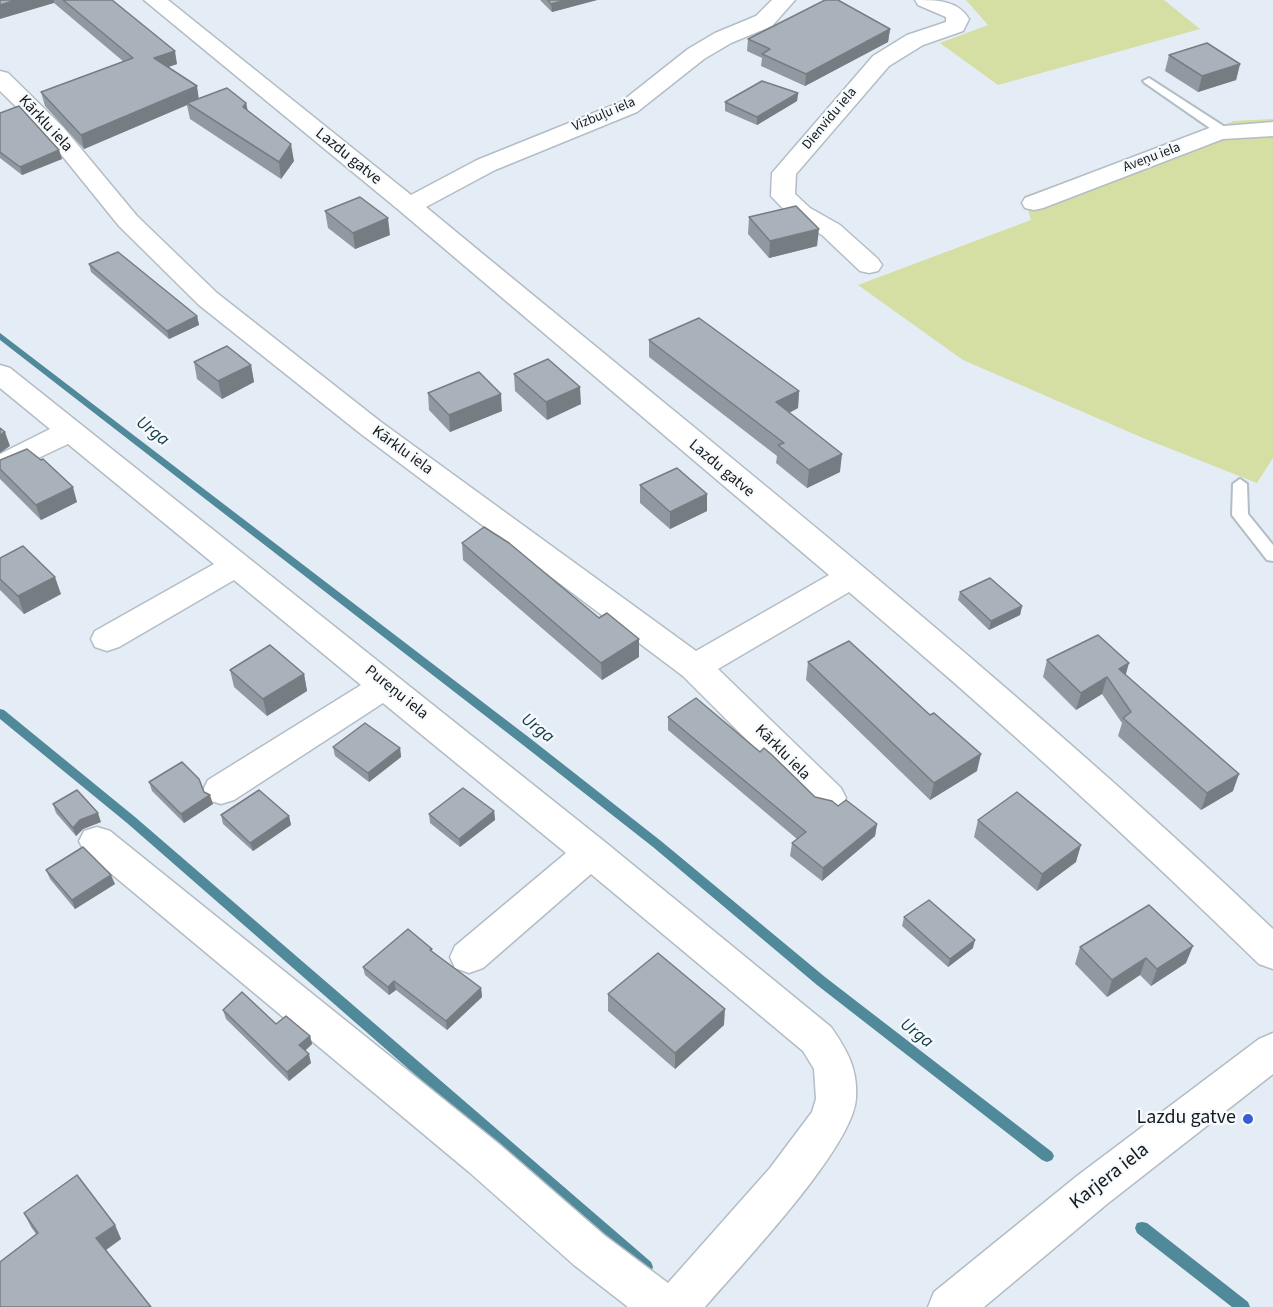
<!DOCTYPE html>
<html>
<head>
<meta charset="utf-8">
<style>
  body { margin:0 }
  canvas { display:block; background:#e4edf6 }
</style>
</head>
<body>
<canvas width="1273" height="1307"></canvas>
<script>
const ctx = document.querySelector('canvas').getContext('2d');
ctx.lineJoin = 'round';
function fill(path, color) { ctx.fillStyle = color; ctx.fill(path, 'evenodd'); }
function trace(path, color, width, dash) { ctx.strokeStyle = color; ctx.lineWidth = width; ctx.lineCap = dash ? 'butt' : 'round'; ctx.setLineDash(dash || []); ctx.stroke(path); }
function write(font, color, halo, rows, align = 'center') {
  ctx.font = font + ' "Source Sans 3",sans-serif'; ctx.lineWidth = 4.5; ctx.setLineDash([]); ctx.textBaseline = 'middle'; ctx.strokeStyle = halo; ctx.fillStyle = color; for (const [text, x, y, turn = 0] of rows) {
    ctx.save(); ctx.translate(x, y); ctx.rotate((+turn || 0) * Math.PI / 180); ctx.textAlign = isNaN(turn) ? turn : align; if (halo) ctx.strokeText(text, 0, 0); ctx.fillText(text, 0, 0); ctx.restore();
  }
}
fill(new Path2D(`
  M966,0h198l36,29 -202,56 -58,-42 48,-18z
  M1273,119v339l-16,25 -114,-45 -180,-78 -105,-75 173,-65 -7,-24 210,-75z`), '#d5dea3');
fill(new Path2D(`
  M0,333l531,406 130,102 164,136 227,175 2,4 -2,4 -5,2 -5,-2 -225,-175 -164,-138 -130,-102 -523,-405z
  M0,709l4,1 131,107 516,445 2,5 -2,5 -5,2 -5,-2 -514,-449 -127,-104z
  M1142,1222l5,1 101,79 2,5h-18l-95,-74 -2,-5 2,-5z`), '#4f899a');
const service = new Path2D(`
  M1149,78l79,51v6h-8l-75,-52 -2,-2z
  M1240,479l7,5 1,30 25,31v16l-6,-1 -35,-45 1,-31z`);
const minor = new Path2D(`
  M144,0h24l243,195 66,-35 144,-58 67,-53 27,-16 41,-17 16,-16h23l-23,26 -41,17 -27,16 -67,53 -142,58 -69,37c285,236 578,466 847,722v40l-14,-5c-132,-129 -269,-252 -410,-372l-131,77 123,119 5,10 -5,10 -13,4 -13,-4 -132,-132 -322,-242 -162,-129 -80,-79 -72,-89 -47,-46v-20l8,2 55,54 74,89 80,77 164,129 315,229 133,-76 -429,-364z
  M915,0c21,0 43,0 54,19l-6,12 -40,14 -34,21 -93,108 -1,20 15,14 30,17 38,34 4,6 -4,6 -9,2 -9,-2 -38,-36 -30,-17 -21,-22 1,-23 101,-117 34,-21 39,-13v-5l-28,-12z
  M1273,122v14l-50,3 -180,69 -9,2 -9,-2 -3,-5 3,-5 187,-71z
  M0,365l10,3 595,474 226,185c16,23 27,42 25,71 -2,49 -116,168 -151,209h-77l-54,-42 -105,-93 -385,-321 -5,-10 5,-10 13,-4 13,4 389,313 105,91 64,48 102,-115 42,-56 4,-13 -2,-30 -11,-18 -212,-177 -108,94 -14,5 -14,-5 -5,-11 5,-11 111,-93 -183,-150 -149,97 -13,4 -13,-4 -5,-10 5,-10 153,-95 -127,-105 -115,67 -12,4 -12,-4 -4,-8 4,-8 119,-67 -146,-120 -68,32v-22l50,-25 -50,-41z`);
const tertiary = new Path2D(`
  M1273,1033v41l-166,130 -123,103h-56l6,-15 143,-116 182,-137z`);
trace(service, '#b3bdc5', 4);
trace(minor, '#b3bdc5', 3);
trace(tertiary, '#b3bdc5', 3);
fill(service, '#fff');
fill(minor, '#fff');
fill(tertiary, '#fff');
fill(new Path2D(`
  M0,0h112l65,64 -9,3 31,32 47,4 2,8 46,50 -13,18 -91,-60 -3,-14 -103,44 -39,-43 -4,-14 83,-30 -70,-59z
  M540,0h57l-45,12z
  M890,29l-2,13 -83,44 -44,-20 1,-8 -15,-7 1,-12z
  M1169,55l71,9 -4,16 -38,12 -33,-21z
  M798,93l-1,8 -40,24 -32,-14v-9z
  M0,113l59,37 3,9 -40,16 -22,-17z
  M325,211l65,24 -35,14 -27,-21z
  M749,217l68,29 -48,12 -21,-24z
  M89,264l108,52 2,9 -30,14 -78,-67z
  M649,340l150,51 -1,17 -9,5 51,59 -33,16 -31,-25 1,-7 -128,-99z
  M194,362l57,3 3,17 -32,17 -25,-20z
  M514,374l67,30 -34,16 -32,-29z
  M428,393l74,18 -52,21 -21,-22z
  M0,469l77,33 -36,18 -41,-41z
  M640,485l67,9v17l-37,18 -30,-26z
  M462,543l177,96v18l-37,23 -139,-120z
  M0,558l61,36 -37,20 -24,-24z
  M960,592l62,14 -2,9 -31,15 -31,-30z
  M1047,660l78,15 108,116 -32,19 -83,-74 4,-13 -20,-29 -26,16 -33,-33z
  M808,662l169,109 -47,29 -124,-120z
  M230,670l74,4 3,17 -40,25 -33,-29z
  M668,717l147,80 62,27 -2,12 -53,45 -32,-25 2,-13 5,-4 -129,-109z
  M333,747l67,1 1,9 -32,25 -34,-26z
  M149,782l55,10 9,12 -29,19 -32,-32z
  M53,804l48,18 -18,7 -7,7 -20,-23z
  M494,811l1,9 -35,27 -30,-24 -1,-9z
  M221,815l68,1 2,9 -38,26 -30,-27z
  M978,820l98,42 -39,29 -63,-54z
  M46,870l69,14 -40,25 -25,-30z
  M904,917l69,31 -25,19 -46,-41z
  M1080,947l106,16 -35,23 -11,-11 -33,22 -32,-33z
  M432,952l49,36 1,9 -35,33 -51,-40 -7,5 -24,-20 -2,-8z
  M608,994l116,31 -49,44 -67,-58z
  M223,1010l53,14 34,12 2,8 -7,7 6,12 -22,18 -63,-62z
  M24,1213l91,12 6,14 -15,11 -70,-16 -5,-7z`), '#9199a0');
fill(new Path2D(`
  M16,0h38v3l-54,16v-14z
  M566,0h31l-45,12 -1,-8z
  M890,29l-2,13 -83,44 1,-12z
  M175,51l2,13 -20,7 -3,-13z
  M1240,64l-4,16 -38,12 4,-16z
  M197,86l2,14 -12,3v2l-103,44 -3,-14z
  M798,93l-1,8 -40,24v-8z
  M246,103l3,16 -6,-12z
  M291,144l3,17 -13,18 -2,-17z
  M59,150l3,9 -40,16 -2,-8z
  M388,218l2,17 -35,14 -2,-16z
  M819,229l-2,17 -48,12 1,-17z
  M197,316l2,9 -30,14 -2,-8z
  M251,365l3,17 -32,17 -4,-18z
  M580,387l1,17 -34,16 -1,-18z
  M799,391l-1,17 -23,12 1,-18z
  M501,394l1,17 -52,21 -1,-17z
  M5,432l5,14 -10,7v-18z
  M842,454l-2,18 -33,16 2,-18z
  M73,487l4,15 -36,18 -5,-15z
  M707,494v17l-37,18v-17z
  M55,577l6,17 -37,20 -6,-18z
  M1022,606l-2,9 -31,15 2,-9z
  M639,639v18l-37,23 -1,-17z
  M1129,663l-5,18 -5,-12z
  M304,674l3,17 -40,25 -4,-17z
  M1107,677l-5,17 -26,16 5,-17z
  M400,748l1,9 -32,25 -1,-9z
  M981,754l-4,17 -47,29 4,-17z
  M1239,774l-6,17 -32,19 6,-17z
  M210,795l3,9 -29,19 -3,-9z
  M494,811l1,9 -35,27 -1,-8z
  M98,813l3,9 -18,7 -7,7 -3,-8 7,-8z
  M289,816l2,9 -38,26 -3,-8z
  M877,824l-2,12 -53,45 1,-13z
  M1081,845l-5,17 -39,29 5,-17z
  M111,875l4,9 -40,25 -3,-9z
  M975,940l-2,8 -25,19 2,-8z
  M1193,946l-7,17 -35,23 6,-17z
  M1146,958l-6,17 -33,22 5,-17z
  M394,981l2,9 -7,5 -1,-8z
  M481,988l1,9 -35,33 -1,-9z
  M725,1009l-1,16 -49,44v-16z
  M310,1036l2,8 -11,10 -2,-9z
  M309,1054l2,9 -22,18 -2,-9z
  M115,1225l6,14 -18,13 -7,-14z`), '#767d82');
const building = new Path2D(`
  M0,0h16l-16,5z
  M63,0h49l63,51 -21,7 43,28 -116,49 -40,-43 92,-34z
  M548,0h18l-15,4z
  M825,0h13l52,29 -84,45 -44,-20 8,-5 -22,-10z
  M1207,43l33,21 -38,12 -33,-21z
  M762,81l36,12 -41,24 -32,-15z
  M227,88l19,15 -3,4 48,37 -12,18 -92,-59z
  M19,106l40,44 -39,17 -20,-15v-39z
  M360,197l28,21 -35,15 -28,-22z
  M796,206l23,23 -49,12 -21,-24z
  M118,252l79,64 -30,15 -78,-67z
  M699,318l100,73 -23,11 66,52 -33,16 -31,-25 6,-2 -135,-103z
  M227,346l24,19 -33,16 -24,-19z
  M548,359l32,28 -34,15 -32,-28z
  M479,372l22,22 -52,21 -21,-22z
  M0,428l5,4 -5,3z
  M27,449l14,11 2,-1 30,28 -37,18 -36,-36v-9z
  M677,468l30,26 -37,18 -30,-27z
  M484,527l25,16 90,75 8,-5 32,26 -38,24 -139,-120z
  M23,546l32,31 -37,19 -18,-17v-21z
  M990,578l32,28 -31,15 -31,-29z
  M1098,635l31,28 -10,6 120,105 -32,19 -84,-75 8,-6 -24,-35 -26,16 -34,-33z
  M849,641l81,74 4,-2 47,41 -47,29 -126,-121z
  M270,645l34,29 -41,25 -33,-29z
  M696,698l64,54 4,-4 8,7 43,42 17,4 6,5 8,-6 31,24 -54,44 -31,-25 14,-11 -138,-115z
  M365,723l35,25 -32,25 -35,-26z
  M182,762l17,17 5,13 6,3 -29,19 -32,-32z
  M463,788l31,23 -35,28 -30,-25z
  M77,790l21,23 -18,7 -7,8 -20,-24z
  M259,790l30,26 -39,27 -29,-28z
  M1017,792l64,53 -39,29 -64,-54z
  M83,847l28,28 -39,25 -26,-30z
  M929,900l46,40 -25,19 -46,-42z
  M1149,905l44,41 -36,23 -11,-11 -34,22 -32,-33z
  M408,929l24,20 -2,1 51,38 -35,33 -52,-40 -6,6 -25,-20z
  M658,953l67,56 -50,44 -67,-59z
  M242,992l34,32 10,-8 24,20 -11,9 10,9 -22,18 -64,-62z
  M77,1175l38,50 -19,13 55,69h-151v-45l38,-29 -14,-20z`);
fill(building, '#a9b2ba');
trace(building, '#767d82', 1.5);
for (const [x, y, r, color] of [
  [1248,1119,6,"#3a5ed0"]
]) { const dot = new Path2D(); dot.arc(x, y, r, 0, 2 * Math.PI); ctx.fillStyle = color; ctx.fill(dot); trace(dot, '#f6fafd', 2); }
write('14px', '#161a1c', '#f6fafd', [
  ["Vizbuļu iela",604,115,-23],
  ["Dienvidu iela",830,119,-50],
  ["Aveņu iela",1152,158,-21]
]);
write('16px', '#161a1c', '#f6fafd', [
  ["Kārklu iela",45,124,47],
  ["Lazdu gatve",348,157,39],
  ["Kārklu iela",402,451,36],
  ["Lazdu gatve",721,469,40],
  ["Pureņu iela",396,693,39],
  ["Kārklu iela",782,753,45]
]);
write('italic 18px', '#153c46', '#f6fafd', [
  ["Urga",152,432,38],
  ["Urga",537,729,38],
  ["Urga",916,1034,38]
]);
write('20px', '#161a1c', '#f6fafd', [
  ["Lazdu gatve",1236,1119]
], 'right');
write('20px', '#161a1c', '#f6fafd', [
  ["Karjera iela",1110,1177,-38]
]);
</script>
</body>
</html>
